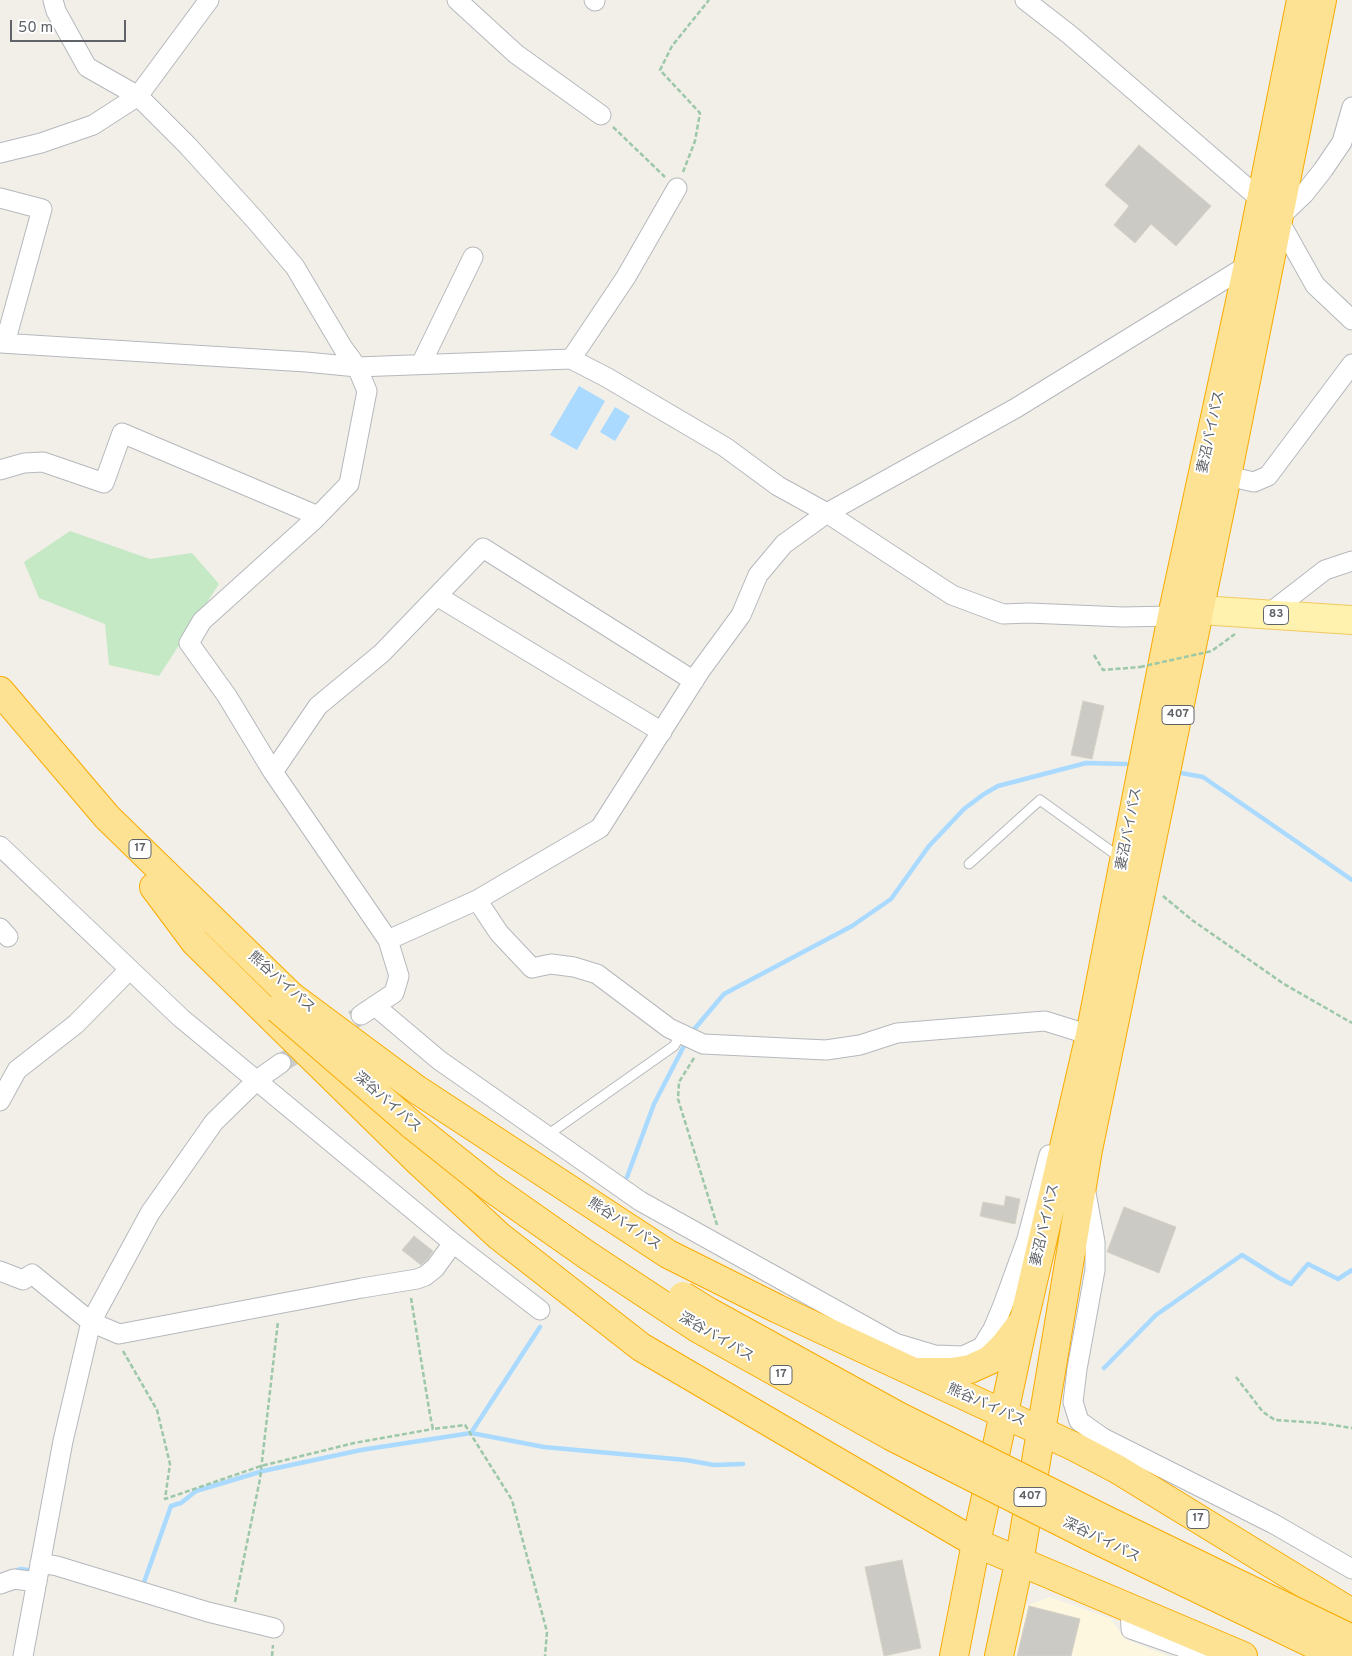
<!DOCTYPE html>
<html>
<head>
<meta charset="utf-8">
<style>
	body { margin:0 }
	#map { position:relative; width:1352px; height:1656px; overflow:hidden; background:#f1efe8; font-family:Overpass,sans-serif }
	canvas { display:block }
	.scale { position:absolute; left:10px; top:20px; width:116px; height:22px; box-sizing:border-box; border:2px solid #5f6368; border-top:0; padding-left:6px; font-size:15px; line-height:18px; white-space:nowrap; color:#5f6368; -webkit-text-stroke:4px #fff; paint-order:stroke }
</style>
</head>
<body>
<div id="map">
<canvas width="1352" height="1656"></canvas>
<div class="scale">50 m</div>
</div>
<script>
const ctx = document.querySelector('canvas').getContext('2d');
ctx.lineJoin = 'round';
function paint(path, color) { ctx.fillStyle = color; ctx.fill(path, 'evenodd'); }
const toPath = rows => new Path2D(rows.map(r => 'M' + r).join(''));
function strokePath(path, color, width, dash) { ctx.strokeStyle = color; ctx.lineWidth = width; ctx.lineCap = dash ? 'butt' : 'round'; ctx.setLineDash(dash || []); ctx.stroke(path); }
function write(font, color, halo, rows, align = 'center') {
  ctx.font = font + ' Overpass,"Noto Sans JP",sans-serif'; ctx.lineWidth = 4; ctx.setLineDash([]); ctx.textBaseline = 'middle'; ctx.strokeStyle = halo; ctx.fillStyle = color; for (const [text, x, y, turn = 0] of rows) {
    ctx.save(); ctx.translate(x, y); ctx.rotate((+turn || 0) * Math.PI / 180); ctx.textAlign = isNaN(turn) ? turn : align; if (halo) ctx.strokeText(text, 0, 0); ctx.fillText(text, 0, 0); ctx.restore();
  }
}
paint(toPath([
	[1050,1597,1111,1619,1125,1639,1168,1656,1016,1656,1026,1606]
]), '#fef7e0');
paint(toPath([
	[70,531,150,559,192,553,219,584,159,676,109,665,105,624,39,598,24,562]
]), '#c5e8c5');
paint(toPath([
	[579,386,605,401,577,450,550,435],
	[615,407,630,416,615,441,600,432]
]), '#aadaff');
strokePath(toPath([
	[1181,773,1203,777,1352,880],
	[691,1033,724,994,852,926,891,899,929,846,964,809,984,794,998,786,1086,763,1126,764],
	[627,1177,654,1104,686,1042],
	[1104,1368,1156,1315,1242,1255,1279,1278,1291,1284,1308,1264,1338,1279,1352,1270],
	[471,1433,540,1327],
	[15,1571,21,1569,34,1571],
	[142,1588,171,1506,181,1503,196,1491,263,1471,361,1450,471,1433,544,1447,686,1460,714,1465,743,1464]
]), '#aadaff', 4.5);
const building = toPath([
	[1139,145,1211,206,1176,246,1151,224,1135,243,1114,225,1129,206,1105,185,1139,145],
	[1083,701,1104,706,1092,759,1071,755,1083,701],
	[1006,1196,1020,1199,1015,1224,980,1216,983,1202,1004,1206,1006,1196],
	[1124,1207,1176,1227,1159,1273,1107,1252,1124,1207],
	[414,1236,433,1251,427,1260,421,1265,402,1250,414,1236],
	[902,1560,921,1648,884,1656,865,1567,902,1560],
	[1029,1606,1080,1619,1071,1656,1017,1656,1029,1606]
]);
paint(building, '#cccac5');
strokePath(building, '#d6d1c6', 1);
strokePath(toPath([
	[281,1063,361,1015]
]), '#ccccc8', 19, [19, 9]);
const lane = toPath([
	[969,864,1040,800,1122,859],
	[546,1136,674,1046,681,1034]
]);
const street = toPath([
	[53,0,56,11,87,67,138,96,188,146,256,221,295,267,343,348,357,367,367,391,349,484,314,520,202,621,189,643,227,696,273,772,388,940,399,976,394,993,361,1015],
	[457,0,516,54,601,115],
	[594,0,595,1],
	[1025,0,1070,35,1260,199],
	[0,153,41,143,93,125,138,96,209,0],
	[0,198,42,209,5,343],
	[1278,219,1304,194,1323,170,1342,142,1352,107],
	[1278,219,1315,285,1352,320],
	[0,343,306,362,357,367,571,359,606,377,725,447,778,486,827,513,952,595,1003,614,1029,613,1123,617,1172,616,1184,613],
	[571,359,626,277,677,188],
	[421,364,473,257],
	[0,470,24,463,43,462,104,483,122,433,318,516],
	[1227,476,1254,482,1268,476,1352,364],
	[437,596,662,732],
	[1267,615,1325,570,1352,561],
	[273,772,318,706,382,653,483,548,694,681],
	[0,846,181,1018,453,1243,540,1310],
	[477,900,499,933,532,968,551,964,574,967,597,974,669,1028,703,1044,826,1050,860,1045,897,1033,1045,1021,1090,1035,1102,1037],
	[0,928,8,937],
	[388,940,477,900,600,828,700,671,741,615,758,575,784,544,827,513,1016,408,1248,265],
	[375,1006,439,1060,640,1201,895,1343,935,1355,963,1356,982,1347,993,1329,1003,1305,1027,1239,1049,1155],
	[0,1101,17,1070,76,1024,129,970],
	[1086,1193,1095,1242,1095,1270,1077,1369,1073,1402,1079,1421,1103,1438,1274,1524,1352,1569],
	[0,1271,23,1280,32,1274,91,1322,119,1334,362,1288,417,1279,425,1276,435,1268,453,1243],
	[40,1563,57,1566,208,1612,274,1628],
	[0,1584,14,1579,37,1582],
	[1130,1608,1131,1629,1208,1656],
	[23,1656,63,1441,91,1322,150,1213,214,1122,257,1080,281,1063]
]);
const primary = toPath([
	[1200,610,1352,620]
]);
const highway = toPath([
	[0,691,107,817,291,996],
	[154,887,195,942,418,1161,499,1236,641,1347,976,1543,1243,1656],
	[416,1089,668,1254,778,1309,1075,1447,1117,1469,1352,1613],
	[920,1372,952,1372,970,1369,990,1360,1004,1346,1021,1324],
	[954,1656,976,1543,1024,1320,1090,1035,1172,616,1248,265,1301,0],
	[999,1656,1019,1563,1088,1150,1227,476,1322,0]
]);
strokePath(lane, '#b5b8bc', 11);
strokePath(street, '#b5b8bc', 21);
strokePath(primary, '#f2c960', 30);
strokePath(highway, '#f9ab00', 30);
strokePath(toPath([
	[613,127,665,177],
	[683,172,695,141,700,113,660,70,672,46,709,0],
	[1213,650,1235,634],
	[1094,655,1103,670,1140,667],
	[1163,896,1192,920,1284,984,1352,1023],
	[694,1058,679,1082,678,1099,717,1225],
	[411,1298,430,1415,433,1429,465,1425,512,1500,547,1632,545,1656],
	[123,1351,157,1410,170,1464,165,1499,261,1466,354,1443,433,1429],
	[1236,1377,1263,1412,1275,1420,1320,1423,1352,1428],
	[235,1602,260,1479,278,1321],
	[272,1656,273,1645]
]), '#9cc7a9', 2.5, [5, 2.5]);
strokePath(lane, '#fff', 9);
strokePath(street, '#fff', 19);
strokePath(primary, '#fff2af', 28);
strokePath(highway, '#fde293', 28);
const highwayBridge = toPath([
	[291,996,416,1089],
	[278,1009,411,1124,490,1187,587,1255,699,1329,891,1436,1093,1538,1338,1656],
	[683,1296,709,1312,898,1416,1104,1519,1352,1639]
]);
strokePath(highwayBridge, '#f9ab00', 30, []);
strokePath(toPath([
	[1140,667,1212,651]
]), '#9cc7a9', 2.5, [5, 2.5]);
strokePath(highwayBridge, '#fde293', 28);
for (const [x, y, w] of [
	[1276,615,25],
	[1178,715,32],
	[140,849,22],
	[781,1375,22],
	[1030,1497,32],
	[1198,1519,22]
]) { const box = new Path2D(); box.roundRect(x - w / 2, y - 9.5, w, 19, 4); ctx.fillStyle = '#fff'; ctx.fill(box); strokePath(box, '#5f6368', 1); }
write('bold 12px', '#5f6368', null, [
	["83",1276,615],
	["407",1178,715],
	["17",140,849],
	["17",781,1375],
	["407",1030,1497],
	["17",1198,1519]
]);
write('14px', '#5f6368', '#fff', [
	["妻沼バイパス",1212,432,-78],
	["妻沼バイパス",1130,829,-79],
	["熊谷バイパス",281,983,42],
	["深谷バイパス",387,1103,41],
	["熊谷バイパス",624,1225,33],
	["妻沼バイパス",1046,1225,-77],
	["深谷バイパス",716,1338,30],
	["熊谷バイパス",986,1406,24],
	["深谷バイパス",1101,1541,26]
]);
</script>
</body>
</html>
